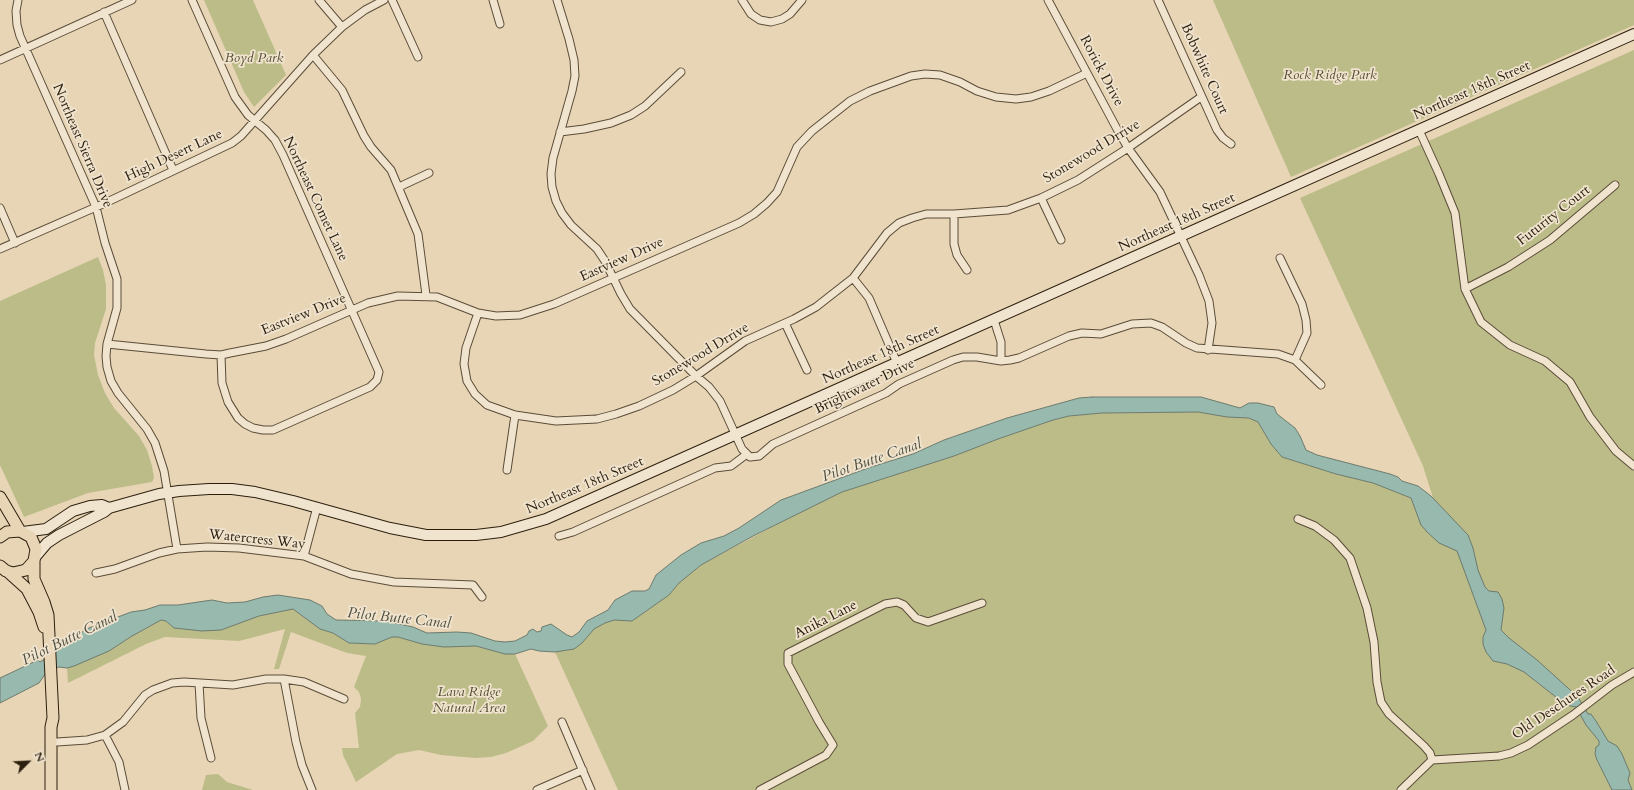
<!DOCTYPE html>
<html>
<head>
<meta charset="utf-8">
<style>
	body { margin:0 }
	#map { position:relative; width:1634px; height:790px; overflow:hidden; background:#e8d5b5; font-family:Cardo,serif }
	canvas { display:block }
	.north { position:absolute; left:8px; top:742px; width:40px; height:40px; -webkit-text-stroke:3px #f0e4cf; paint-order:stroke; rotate:66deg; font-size:11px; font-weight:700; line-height:16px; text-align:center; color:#2c1f0e }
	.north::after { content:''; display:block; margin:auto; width:14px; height:18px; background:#2c1f0e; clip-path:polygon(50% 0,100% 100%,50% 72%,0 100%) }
</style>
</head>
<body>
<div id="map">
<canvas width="1634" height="790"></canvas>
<div class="north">N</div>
</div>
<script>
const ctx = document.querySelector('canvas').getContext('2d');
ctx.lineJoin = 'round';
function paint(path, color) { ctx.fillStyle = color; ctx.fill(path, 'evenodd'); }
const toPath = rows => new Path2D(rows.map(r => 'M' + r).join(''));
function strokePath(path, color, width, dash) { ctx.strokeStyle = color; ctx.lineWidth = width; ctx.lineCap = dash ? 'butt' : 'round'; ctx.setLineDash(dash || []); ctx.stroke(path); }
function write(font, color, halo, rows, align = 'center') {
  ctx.font = font + ' Cardo,serif'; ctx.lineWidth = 3.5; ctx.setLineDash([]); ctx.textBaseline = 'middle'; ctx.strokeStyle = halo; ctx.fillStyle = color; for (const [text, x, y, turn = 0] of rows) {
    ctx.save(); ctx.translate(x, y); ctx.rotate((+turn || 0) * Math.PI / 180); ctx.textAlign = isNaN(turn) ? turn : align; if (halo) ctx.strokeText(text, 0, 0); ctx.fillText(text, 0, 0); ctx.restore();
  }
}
paint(toPath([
	[204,0,253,0,286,75,254,107,244,92],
	[1213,0,1634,0,1634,25,1291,177],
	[1634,50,1634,790,618,790,555,652,574,649,582,643,594,629,605,623,614,620,632,621,669,595,679,583,701,565,800,512,842,492,954,456,998,439,1053,420,1069,416,1102,413,1198,412,1227,417,1249,418,1258,422,1271,444,1282,457,1336,474,1373,483,1411,498,1414,504,1448,546,1423,466,1300,198],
	[98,257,103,270,106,285,106,309,95,343,94,355,98,375,105,393,114,408,139,436,147,450,152,466,154,478,152,482,88,493,24,517,0,465,0,301],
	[293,609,320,629,333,633,349,643,375,644,392,637,398,637,422,644,444,647,476,646,505,654,515,654,548,726,533,741,506,753,491,757,475,758,441,755,419,750,397,754,356,782,343,755,342,748,359,748,355,713,360,707,361,699,359,692,354,687,366,656,347,653,291,632,279,669,274,669,285,629,239,641,165,637,146,644,68,683,67,668,109,651,132,636,161,620,166,621,174,628,221,630,259,616],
	[218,774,227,782,253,790,202,790,206,775]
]), '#bcbc89');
const water = toPath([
	[1092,397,1201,397,1240,408,1249,403,1258,403,1274,407,1277,414,1295,428,1300,436,1306,450,1317,455,1390,474,1398,477,1402,481,1418,486,1431,496,1468,535,1473,548,1478,570,1485,587,1489,591,1498,592,1502,599,1504,608,1501,630,1509,638,1537,660,1578,697,1588,714,1591,714,1596,721,1608,741,1617,746,1622,754,1630,773,1628,780,1632,790,1612,790,1597,760,1595,754,1596,747,1599,745,1599,741,1586,725,1576,707,1566,705,1524,672,1507,664,1493,661,1486,652,1483,644,1483,637,1486,630,1457,551,1439,543,1427,532,1421,525,1411,498,1373,483,1336,474,1282,457,1271,444,1258,422,1249,418,1227,417,1198,412,1102,413,1069,416,1053,420,998,439,954,456,842,492,753,536,701,565,679,583,669,595,632,621,614,620,605,623,594,629,582,643,574,649,555,652,539,651,531,649,515,654,505,654,476,646,444,647,422,644,398,637,392,637,375,644,349,643,333,633,320,629,293,609,259,616,221,630,202,631,174,628,166,621,161,620,132,636,109,651,74,666,67,668,59,667,46,673,39,683,0,703,0,678,38,660,40,662,43,660,53,655,62,644,89,628,131,612,145,610,160,605,178,605,212,600,227,603,245,602,263,597,278,595,310,600,322,606,327,614,336,620,386,621,413,627,427,633,457,632,471,633,495,641,505,642,515,641,527,635,529,631,533,629,537,632,541,631,542,627,551,624,567,635,572,637,579,632,587,621,608,610,615,600,632,591,645,591,649,589,656,575,681,555,701,543,724,536,739,528,781,500,868,468,913,454,944,440,1007,418,1079,398,1092,397]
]);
paint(water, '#97b9ae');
strokePath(water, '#6c7b6e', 1);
const minor = toPath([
	[18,0,16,11,17,25,20,36,96,207,105,243,117,279,117,308,107,344,106,356,107,367,111,381,118,393,147,429,155,443,164,471,177,549],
	[192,0,235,97,248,115,266,130,275,140,283,155,379,372,377,380,370,387,273,430,263,430,253,428,245,424,238,418,228,402,222,383,221,355],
	[319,0,342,27],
	[392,0,418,57],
	[493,0,500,24],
	[557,0,569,39,574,60,575,76,572,91,553,158,551,174,552,187,556,201,562,213,571,225,597,249,605,261,621,294,630,309,696,376,709,387,720,401,742,449,750,457,759,456,773,444,886,393,899,384,953,360,963,357,977,357,1001,361,1010,360,1019,358,1069,336,1082,333,1101,334,1132,324,1151,323,1162,327,1186,343,1197,348,1278,354,1295,360,1321,385],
	[742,0,751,14,760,20,771,22,782,19,790,14,802,0],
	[1048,0,1117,129,1128,148,1160,192,1199,275,1209,301,1212,323,1208,350],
	[1158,0,1217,130,1223,138,1231,144],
	[104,12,173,170],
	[313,55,342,90,364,136,371,147,391,170,418,234,426,295],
	[0,60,132,0],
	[1419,130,1439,174,1455,213,1465,289,1481,322,1510,345,1545,361,1570,382,1590,417,1616,451,1634,466],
	[560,132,584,129,611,123,631,115,645,106,681,72],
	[399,187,429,173],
	[1041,198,1061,240],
	[0,208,15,243],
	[954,214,954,244,957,255,967,270],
	[0,249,103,204,232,143,241,136,313,55,342,27,365,10,384,0],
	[1280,258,1302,304,1306,320,1307,333,1295,360],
	[853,278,869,298,897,363],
	[1465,289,1508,267,1550,240,1615,185],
	[478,313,466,348,464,364,467,381,475,394,487,405,515,415,556,421,597,419,616,414,639,406,673,390,696,376,745,341,794,319,816,307,853,278,887,233,899,223,912,218,926,214,954,214,1008,210,1041,198,1078,180,1128,148,1201,97],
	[994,320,1001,342,1001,361],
	[785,323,807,370],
	[107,344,206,354,221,355,230,353,266,346,286,339,368,303,398,296,437,297,478,313,496,316,520,315,554,304,739,223,754,214,767,203,777,192,797,147,812,131,850,101,870,91,911,76,925,74,940,75,960,82,977,91,996,97,1016,99,1031,97,1049,91,1087,73],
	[507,470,515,415],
	[1298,519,1315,526,1334,540,1350,558,1367,608,1374,642,1377,682,1381,702,1389,714,1424,746,1430,753,1432,760],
	[559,536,573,532,715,468,731,466,747,454],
	[304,556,317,507],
	[96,573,115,569,159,553,177,549,207,547,239,548,304,556,351,574,394,582,473,585,482,597],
	[284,679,296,742,302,765,312,790],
	[199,683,201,718,211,758],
	[562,722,591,790],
	[105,735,119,762,125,790],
	[57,742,87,740,105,735,123,722,145,695,153,690,172,683,184,682,233,685,266,679,284,679,304,682,344,699],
	[537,790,583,770],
	[760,790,826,755,833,745,819,722,788,664,788,653,885,604,897,602,904,605,916,618,928,622,982,603],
	[1401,790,1432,760,1499,756,1511,753,1528,745,1573,715,1612,685,1634,672]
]);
const secondary = toPath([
	[23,532,46,529,73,511,90,506,102,505,109,508],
	[36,556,47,543,59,535,104,512,109,508,159,494,179,491,209,489,232,489,255,492,293,501,390,528,426,535,476,535,501,532,546,519,1634,34]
]);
const trunk = toPath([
	[0,497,20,531],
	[0,537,7,532,20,531,31,537,36,549,34,561,26,570,13,573,6,571,0,566],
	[34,561,34,579,44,602,48,615,53,718,51,727,51,790],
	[7,571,27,589,39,612,44,627]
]);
strokePath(minor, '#5b4c38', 9);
strokePath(secondary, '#2c1f0e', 12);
strokePath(trunk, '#2c1f0e', 13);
strokePath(minor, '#f0e4cf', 7);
strokePath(secondary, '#f0e4cf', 10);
strokePath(trunk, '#e8d5b5', 11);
write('italic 14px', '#574e33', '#f0e4cf', [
	["Boyd Park",254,59],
	["Rock Ridge Park",1330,76],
	["Lava Ridge",469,693],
	["Natural Area",469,709]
]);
write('14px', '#2c1f0e', '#f0e4cf', [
	["Bobwhite Court",1204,69,66],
	["Rorick Drive",1101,71,62],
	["Northeast 18th Street",1472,91,-24],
	["Northeast Sierra Drive",82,146,67],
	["Stonewood Drrive",1092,152,-31],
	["High Desert Lane",174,156,-25],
	["Northeast Comet Lane",315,199,65],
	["Futurity Court",1554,216,-38],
	["Northeast 18th Street",1177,223,-24],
	["Eastview Drive",622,260,-24],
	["Eastview Drive",304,315,-22],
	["Stonewood Drrive",701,355,-31],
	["Northeast 18th Street",881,355,-24],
	["Brightwater Drive",865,387,-26],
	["Northeast 18th Street",585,486,-23],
	["Watercress Way",257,540,6],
	["Anika Lane",826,620,-27],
	["Old Deschutes Road",1564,703,-34]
]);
write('italic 15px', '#4c4d3e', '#f0e4cf', [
	["Pilot Butte Canal",872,461,-19],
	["Pilot Butte Canal",399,619,6],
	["Pilot Butte Canal",70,639,-26]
]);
</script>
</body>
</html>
